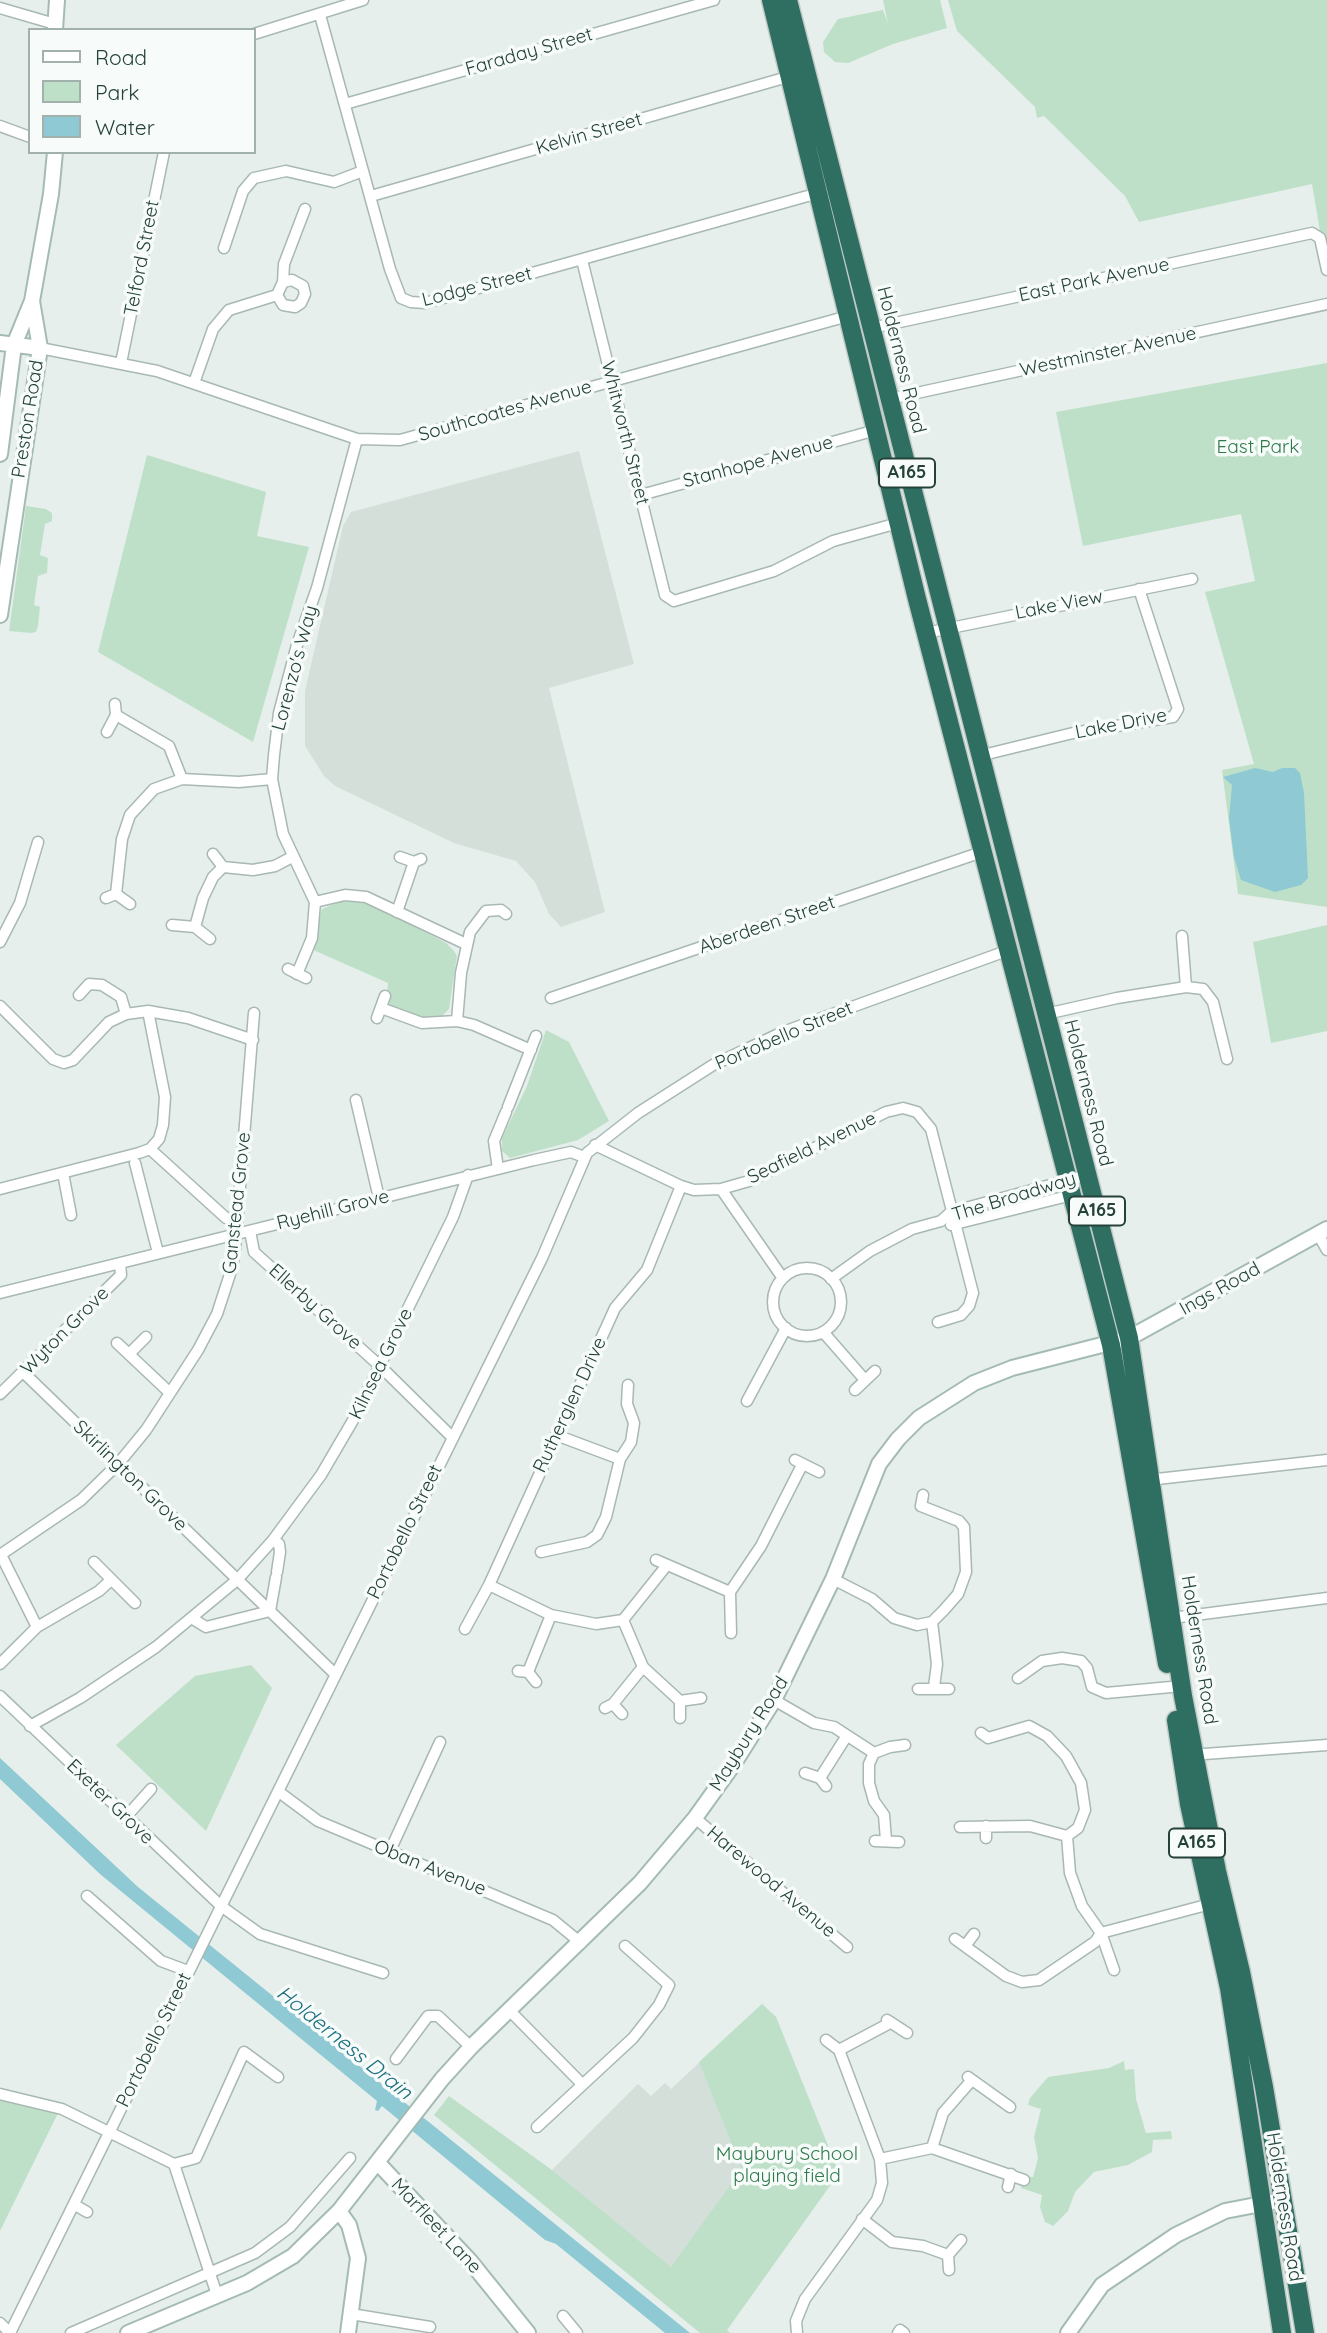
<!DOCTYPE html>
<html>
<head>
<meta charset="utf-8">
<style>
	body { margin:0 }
	#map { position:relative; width:1327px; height:2333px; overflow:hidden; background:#e6efeb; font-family:Quicksand,sans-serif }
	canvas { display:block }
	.legend { position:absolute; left:28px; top:28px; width:228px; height:126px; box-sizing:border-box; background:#f7fbf9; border:2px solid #a3b1ad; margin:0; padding:9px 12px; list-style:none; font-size:21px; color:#24423a }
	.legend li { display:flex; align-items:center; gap:14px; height:35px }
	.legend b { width:35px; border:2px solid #a3b1ad }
</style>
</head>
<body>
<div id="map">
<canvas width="1327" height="2333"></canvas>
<ul class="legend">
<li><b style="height:9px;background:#fff"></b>Road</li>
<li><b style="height:19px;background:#bfe0c8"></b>Park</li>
<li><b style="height:19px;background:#8ec9d4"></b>Water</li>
</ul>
</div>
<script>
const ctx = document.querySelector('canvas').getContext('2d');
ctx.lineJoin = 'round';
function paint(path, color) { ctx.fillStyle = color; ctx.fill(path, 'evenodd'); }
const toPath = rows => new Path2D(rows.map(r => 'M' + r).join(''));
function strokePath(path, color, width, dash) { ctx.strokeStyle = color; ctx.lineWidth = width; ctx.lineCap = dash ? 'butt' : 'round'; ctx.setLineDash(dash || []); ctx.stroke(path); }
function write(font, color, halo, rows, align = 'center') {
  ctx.font = font + ' Quicksand,sans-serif'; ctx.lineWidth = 7; ctx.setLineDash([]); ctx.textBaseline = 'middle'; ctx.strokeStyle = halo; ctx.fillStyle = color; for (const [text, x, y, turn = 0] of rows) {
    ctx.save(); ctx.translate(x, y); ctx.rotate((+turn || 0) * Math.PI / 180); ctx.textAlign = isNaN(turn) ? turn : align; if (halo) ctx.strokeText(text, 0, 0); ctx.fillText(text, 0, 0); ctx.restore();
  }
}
paint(toPath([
	[579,451,634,664,549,688,605,912,561,927,549,914,535,882,516,861,454,843,335,786,324,776,305,746,305,691,343,526,351,512],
	[762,2004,776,2017,839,2173,727,2330,552,2170,638,2084,651,2096,665,2083,671,2089]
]), '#d4dfda');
paint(toPath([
	[883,0,940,0,947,28,893,44,848,63,835,62,824,52,823,42,838,19,883,10,888,24],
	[948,0,1327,0,1327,273,1312,184,1139,222,1125,196,1044,116,1037,118,1035,107,957,31],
	[1327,363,1327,907,1238,894,1222,770,1254,764,1205,592,1255,581,1241,514,1083,546,1056,412],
	[147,455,266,492,257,536,309,547,253,742,98,652],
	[26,506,46,509,52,513,52,521,45,524,40,555,48,558,47,573,38,576,34,605,40,607,38,626,36,632,31,633,9,631],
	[341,901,372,904,446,943,454,951,457,956,449,1009,441,1017,425,1020,406,1011,400,1013,386,1004,388,983,311,949,322,909],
	[1327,925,1327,1031,1271,1043,1253,942],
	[546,1030,569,1042,609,1121,578,1140,510,1158,502,1151,502,1138,527,1086],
	[251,1665,272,1688,206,1831,116,1745,195,1676],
	[762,2004,776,2017,839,2173,727,2330,730,2333,700,2333,434,2115,449,2096,552,2170,671,2267,742,2169,699,2062],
	[1124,2061,1125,2070,1134,2069,1136,2099,1146,2133,1171,2131,1172,2139,1153,2140,1152,2152,1128,2165,1094,2172,1075,2192,1068,2211,1053,2226,1045,2222,1040,2207,1042,2195,1021,2188,1023,2177,1033,2177,1038,2158,1034,2137,1041,2109,1028,2105,1030,2098,1048,2077,1109,2068],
	[0,2095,18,2105,59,2111,0,2231]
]), '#bfe0c8');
paint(toPath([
	[1255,768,1273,772,1282,768,1295,768,1300,773,1304,793,1308,878,1301,885,1275,892,1241,880,1234,857,1229,818,1232,785,1223,777],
	[0,1758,138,1887,690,2333,665,2333,556,2244,545,2240,382,2106,378,2111,375,2110,377,2101,100,1874,0,1779]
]), '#8ec9d4');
const street = toPath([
	[0,8,55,24],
	[320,15,390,269,401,298,411,302,425,303,822,192],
	[254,34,363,0],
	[345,104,714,0],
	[0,126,30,137],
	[371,196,791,76],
	[224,248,243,191,254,178,286,171,334,182,363,171],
	[582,260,665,595,674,601,774,571,833,541,898,523],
	[277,295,283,305,295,307,301,303,305,294,303,286,292,280,283,282],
	[872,328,1312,233,1320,238,1327,270],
	[40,348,157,371,357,439,400,440,848,316],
	[121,363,164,152],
	[194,383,213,329,229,310,277,295,283,282,284,264,305,209],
	[889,399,1327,304],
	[641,495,876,430],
	[926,633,1192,579],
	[116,715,169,746,182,779],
	[107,732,116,715,115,704],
	[979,756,1073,733,1173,717,1178,709,1139,589],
	[213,854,223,867],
	[400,857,414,862],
	[116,894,122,839,130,815,154,789,182,779,239,782,272,779],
	[106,898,116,894,130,904],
	[315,902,345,895,366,897,466,944],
	[397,912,414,862,421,859],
	[172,925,195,927,210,939],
	[195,927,203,898,213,877,223,867,253,870,275,866,292,857],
	[1182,936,1186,987],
	[0,942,20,903,38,842],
	[288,969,306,978],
	[297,974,312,938,315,902,283,834,272,779,274,755,279,713,297,645,317,588,357,439],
	[79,995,89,984,102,985,121,997,126,1014],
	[551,998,982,852],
	[0,1006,53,1059,64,1063,73,1060,109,1022,126,1014,148,1011,188,1018,253,1040],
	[381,1008,422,1023,457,1021,474,1025,531,1050],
	[1046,1014,1117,998,1186,987,1203,989,1213,1002,1227,1059],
	[377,1018,385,996],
	[457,1021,461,973,470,932,486,911,501,910,506,914],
	[356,1100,379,1198],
	[508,1107,536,1036],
	[595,1145,681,1186,694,1190,721,1189,749,1181,886,1112,903,1108,917,1112,931,1129,973,1293,969,1306,961,1315,938,1322],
	[150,1149,226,1218,237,1220],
	[135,1163,158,1253],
	[498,1169,494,1141,506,1112],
	[63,1173,71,1215],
	[0,1189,139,1153,150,1149,159,1139,163,1125,165,1097,148,1011],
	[721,1189,782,1277],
	[951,1225,1076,1194],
	[250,1231,254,1252,381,1367,452,1437],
	[1318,1234,1327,1250],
	'773 1302a34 34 0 1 1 68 0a34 34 0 1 1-68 0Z',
	[831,1279,870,1251,912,1229,941,1221,951,1212,1087,1175],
	[0,1293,534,1160,571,1152,584,1157],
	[824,1333,865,1380],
	[117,1343,170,1393],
	[129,1354,146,1337],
	[23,1372,335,1674],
	[855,1390,875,1371],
	[0,1394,121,1275,120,1263],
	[747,1401,786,1328],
	[556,1435,620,1459],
	[795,1460,819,1472],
	[1148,1480,1327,1460],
	[273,1540,279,1544,280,1552,277,1572],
	[541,1552,587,1542,597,1535,606,1517,620,1459,631,1442,634,1423,627,1404,628,1385],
	[0,1555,81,1500,118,1464,146,1430,198,1350,217,1314,232,1268,235,1249,254,1013],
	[1,1555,37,1627],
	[656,1560,730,1592],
	[94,1562,135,1603],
	[833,1579,872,1599,894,1618,917,1625,932,1622,944,1610,958,1594,966,1572,964,1527,959,1521,921,1506,923,1495],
	[489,1585,551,1615,596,1624,623,1620,667,1565],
	[1172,1618,1327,1598],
	[193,1619,206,1627,270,1611,276,1577],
	[623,1620,643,1667,680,1701],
	[932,1622,937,1664,934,1687],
	[465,1629,489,1585,615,1308,647,1270,681,1186],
	[731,1633,730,1592,761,1546,802,1465],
	[0,1664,37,1627,99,1591,111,1580],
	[518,1671,528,1672,536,1682],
	[528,1672,551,1615],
	[1018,1678,1042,1661,1062,1658,1081,1661,1087,1668,1092,1687,1106,1693,1171,1687],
	[918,1689,949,1689],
	[0,1696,221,1906,260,1934,383,1973],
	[774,1700,814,1723,834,1727,874,1753],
	[613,1704,622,1714],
	[605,1708,613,1704,643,1667],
	[680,1718,680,1701,701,1698],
	[30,1726,80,1698,156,1647,237,1580,273,1540,321,1475,352,1422,453,1217,468,1175],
	[981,1733,988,1738,1029,1726,1047,1736,1066,1756,1081,1783,1085,1810,1078,1828,1067,1836],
	[1191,1755,1327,1745],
	[805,1773,820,1778,826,1786],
	[820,1778,846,1737],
	[279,1792,318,1821,553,1920,581,1943],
	[125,1818,151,1789],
	[695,1818,847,1947],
	[960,1827,1030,1826,1067,1836,1070,1873,1082,1906,1101,1933,1114,1970],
	[986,1838,986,1826],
	[886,1840,884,1815,874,1801,869,1783,869,1764,874,1753,890,1747,905,1745],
	[875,1841,899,1842],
	[389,1853,440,1742],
	[87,1896,161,1961,188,1971],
	[955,1939,1006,1976,1022,1982,1039,1980,1095,1942,1101,1933,1210,1904],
	[965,1946,974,1934],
	[510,2011,582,2084],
	[887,2020,907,2033],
	[839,2050,890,2023],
	[396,2059,428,2016,438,2016,471,2047],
	[968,2077,1010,2107],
	[0,2094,62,2109,174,2164,217,2295],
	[537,2127,633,2038,659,2005,669,1985,625,1946],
	[932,2148,943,2113,971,2081],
	[880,2159,932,2148,1024,2180],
	[174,2164,196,2158,244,2052,278,2077],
	[1008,2187,1011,2174],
	[75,2205,87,2212],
	[862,2219,892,2242,923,2246,948,2255],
	[949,2270,948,2255,961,2240],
	[351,2314,430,2327],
	[563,2316,577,2333],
	[0,2323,10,2333],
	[10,2333,542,1258,587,1153,638,1113,713,1065,783,1032,1009,950],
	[71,2333,255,2253,290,2227,350,2158],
	[797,2333,796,2321,805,2299,877,2200,882,2183,880,2159,839,2050,826,2040],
	[898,2333,900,2330,904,2333]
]);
const secondary = toPath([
	[55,30,57,0],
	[0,343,40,348],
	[0,454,14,345,32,301,51,194,55,152],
	[0,615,40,348,32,301],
	[378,2163,470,2261,528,2333],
	[339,2211,349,2225,358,2258,348,2333],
	[128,2333,247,2283,293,2256,339,2211,442,2079,471,2047,640,1883,695,1818,733,1765,774,1700,833,1579,879,1464,898,1439,919,1418,974,1383,1012,1368,1129,1338,1327,1229],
	[1068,2333,1102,2285,1176,2235,1225,2211,1282,2200]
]);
const highway = toPath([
	[771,0,917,599,1111,1345,1167,1664],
	[788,0,1129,1338,1183,1696,1217,1871,1241,1972,1264,2087,1305,2333],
	[1176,1720,1189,1804,1229,1988,1282,2333]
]);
strokePath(street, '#a8b8b2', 13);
strokePath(secondary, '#a4bbb3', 18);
strokePath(highway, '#c2cac8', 21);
strokePath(street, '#fff', 10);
strokePath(secondary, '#fff', 14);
strokePath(highway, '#2f6f62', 18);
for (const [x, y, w] of [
	[907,473,56],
	[1097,1211,56],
	[1197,1843,56]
]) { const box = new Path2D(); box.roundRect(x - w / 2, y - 14.5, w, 29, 5); ctx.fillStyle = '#f7fbf9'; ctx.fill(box); strokePath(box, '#24423a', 2); }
write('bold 18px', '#24423a', null, [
	["A165",907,473],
	["A165",1097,1211],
	["A165",1197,1843]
]);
write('19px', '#24423a', '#f7fbf9', [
	["Faraday Street",529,52,-16],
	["Kelvin Street",589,134,-16],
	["Telford Street",142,258,-79],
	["East Park Avenue",1094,280,-12],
	["Lodge Street",477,287,-14],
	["Westminster Avenue",1108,352,-12],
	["Holderness Road",901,360,76],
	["Southcoates Avenue",505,411,-16],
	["Preston Road",28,419,-81],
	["Whitworth Street",625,433,76],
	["Stanhope Avenue",758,462,-15],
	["Lake View",1059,605,-11],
	["Lorenzo's Way",295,668,-75],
	["Lake Drive",1121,724,-11],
	["Aberdeen Street",767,925,-19],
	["Portobello Street",784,1036,-23],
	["Holderness Road",1088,1093,76],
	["Seafield Avenue",812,1148,-26],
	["The Broadway",1014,1197,-17],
	["Ganstead Grove",237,1203,-84],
	["Ryehill Grove",333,1210,-14],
	["Ings Road",1220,1289,-29],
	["Ellerby Grove",315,1307,42],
	["Wyton Grove",65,1331,-45],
	["Kilnsea Grove",381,1364,-64],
	["Rutherglen Drive",570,1405,-65],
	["Skirlington Grove",130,1476,44],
	["Portobello Street",405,1532,-64],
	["Holderness Road",1199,1650,81],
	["Maybury Road",749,1734,-58],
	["Exeter Grove",110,1802,44],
	["Oban Avenue",430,1868,22],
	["Harewood Avenue",771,1882,40],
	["Portobello Street",154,2040,-64],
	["Holderness Road",1284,2207,81],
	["Marfleet Lane",436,2226,47]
]);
write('19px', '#2d7a4b', '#f7fbf9', [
	["East Park",1258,447],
	["Maybury School",787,2154],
	["playing field",787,2176]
]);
write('italic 21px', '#1c6f80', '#f7fbf9', [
	["Holderness Drain",344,2043,39]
]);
</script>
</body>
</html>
